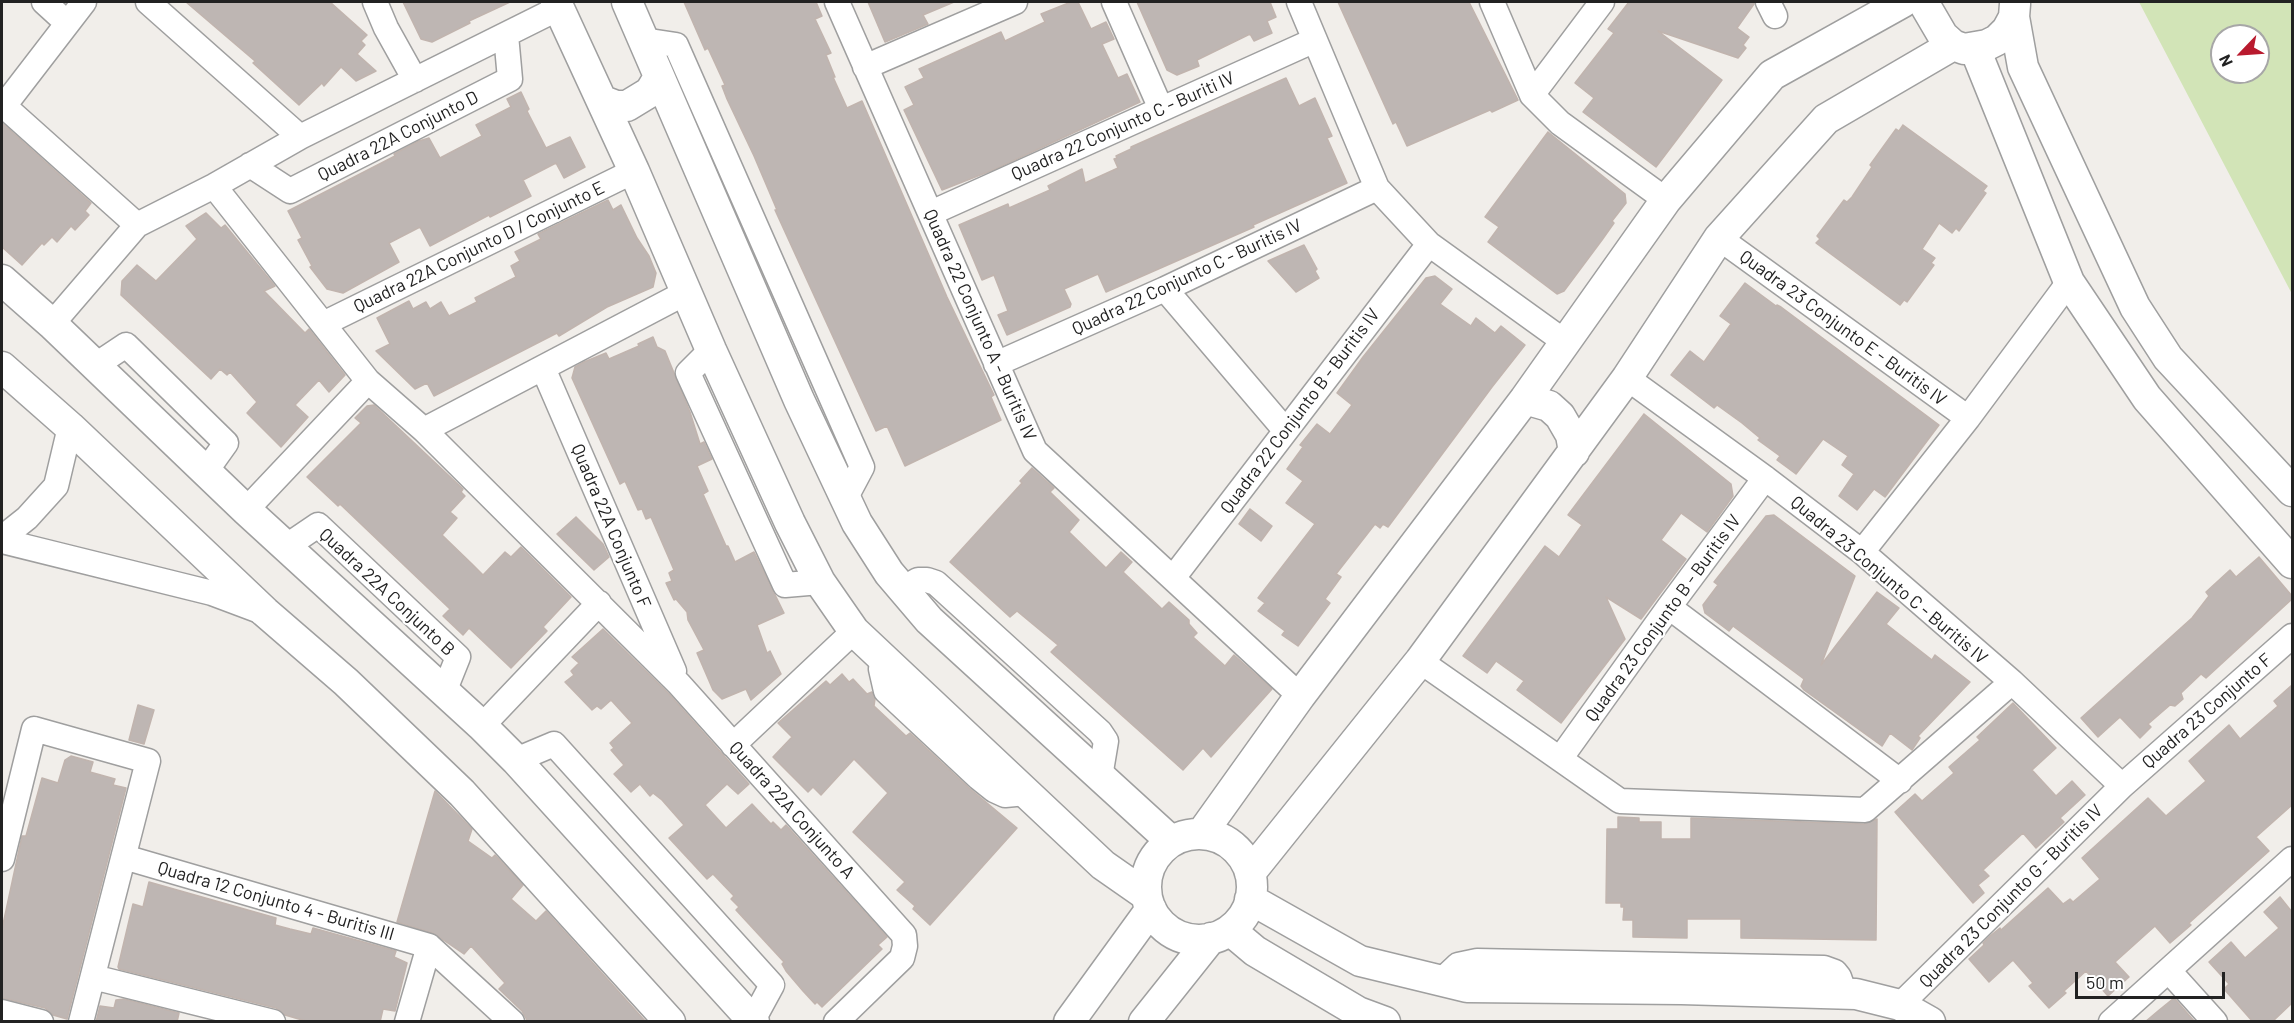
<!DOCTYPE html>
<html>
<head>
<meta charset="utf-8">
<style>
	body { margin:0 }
	#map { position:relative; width:2294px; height:1023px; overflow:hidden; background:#f1eeea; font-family:Barlow,sans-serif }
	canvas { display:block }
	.frame { position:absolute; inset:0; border:3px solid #222; pointer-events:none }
	.north { position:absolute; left:2210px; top:24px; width:60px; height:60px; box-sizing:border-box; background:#fff; border:2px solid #a7a7a7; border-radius:50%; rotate:245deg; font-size:16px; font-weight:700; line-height:24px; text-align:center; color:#222 }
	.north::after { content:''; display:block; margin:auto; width:21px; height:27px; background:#b91a2e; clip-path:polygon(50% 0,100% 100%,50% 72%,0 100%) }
	.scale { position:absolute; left:2075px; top:972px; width:150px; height:27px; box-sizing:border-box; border:3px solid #222; border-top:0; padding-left:8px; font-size:18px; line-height:21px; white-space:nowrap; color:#222; -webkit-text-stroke:4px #fff; paint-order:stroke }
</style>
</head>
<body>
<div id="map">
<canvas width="2294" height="1023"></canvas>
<div class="frame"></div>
<div class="north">N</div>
<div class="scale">50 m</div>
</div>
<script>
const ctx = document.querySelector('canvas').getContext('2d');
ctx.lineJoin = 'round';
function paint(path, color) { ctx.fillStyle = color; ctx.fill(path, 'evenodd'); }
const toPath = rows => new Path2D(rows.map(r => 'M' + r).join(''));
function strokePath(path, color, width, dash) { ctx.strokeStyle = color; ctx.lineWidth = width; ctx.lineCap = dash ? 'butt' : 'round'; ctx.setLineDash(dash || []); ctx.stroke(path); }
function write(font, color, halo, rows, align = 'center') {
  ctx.font = font + ' Barlow,sans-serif'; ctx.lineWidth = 4.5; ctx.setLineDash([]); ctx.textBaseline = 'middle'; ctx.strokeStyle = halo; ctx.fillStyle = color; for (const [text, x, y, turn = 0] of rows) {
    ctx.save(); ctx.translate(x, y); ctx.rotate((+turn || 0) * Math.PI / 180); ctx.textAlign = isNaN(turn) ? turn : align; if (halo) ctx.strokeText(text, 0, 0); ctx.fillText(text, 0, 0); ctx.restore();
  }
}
paint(toPath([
	[2139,2,2292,2,2292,294],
	[2222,36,2258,36,2258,72,2222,72]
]), '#d2e4b7');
const building = toPath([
	[186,2,330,2,367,35,361,41,365,45,357,54,376,71,356,81,341,67,324,86,322,83,299,105,253,63,255,61,186,2],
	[403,2,510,2,469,21,470,23,432,42,421,39,403,2],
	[684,2,816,2,822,16,815,19,831,53,826,55,835,77,833,77,847,108,862,101,947,297,994,395,991,397,1001,420,905,466,887,426,876,431,775,210,777,210,754,156,727,99,722,86,725,85,708,48,705,50,684,2],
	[868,2,954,2,923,15,928,24,885,42,868,2],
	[1071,2,1078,2,1091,29,1106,22,1114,39,1102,44,1118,78,1127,74,1140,102,993,170,942,190,904,110,914,105,905,87,924,78,919,69,1001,32,1005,41,1045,22,1041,14,1071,2],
	[1137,2,1270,2,1276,17,1267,21,1272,33,1254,41,1250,34,1197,60,1199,66,1177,75,1167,70,1137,2],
	[1338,2,1469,2,1518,100,1492,112,1490,110,1407,146,1396,122,1393,124,1338,2],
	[1629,2,1754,2,1754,4,1737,28,1749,37,1743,45,1746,48,1738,58,1658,31,1722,80,1656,167,1583,112,1594,98,1575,83,1614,33,1608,29,1629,2],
	[1286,78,1299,106,1315,98,1332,136,1327,138,1347,183,1253,225,1254,227,1106,292,1098,274,1064,289,1071,304,1070,307,1007,335,998,315,1008,311,994,275,982,280,959,225,1008,204,1009,208,1050,190,1048,186,1082,169,1085,183,1118,168,1114,159,1117,158,1116,156,1131,149,1131,147,1286,78],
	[521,92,529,109,527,111,546,148,570,137,585,167,564,178,556,163,523,180,531,196,490,217,489,215,430,246,420,227,389,243,399,262,343,293,327,289,310,267,312,266,298,240,302,238,288,211,395,156,394,154,419,141,429,138,440,158,482,136,476,125,511,107,507,99,521,92],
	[2,123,91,203,85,211,89,215,75,230,71,226,57,242,52,237,44,245,42,243,22,265,2,247,2,123],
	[1903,125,1987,186,1983,191,1986,193,1959,231,1956,228,1952,233,1939,223,1922,249,1935,258,1931,263,1934,265,1907,302,1904,300,1900,305,1816,243,1820,239,1817,236,1844,200,1847,202,1852,197,1872,167,1870,165,1896,129,1899,131,1903,125],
	[1548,132,1625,194,1626,203,1612,221,1614,223,1602,240,1564,291,1557,294,1488,242,1499,227,1485,217,1548,132],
	[608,200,613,210,621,205,637,238,649,256,656,273,653,287,607,307,559,336,557,333,434,396,427,383,415,389,376,351,390,344,377,318,409,301,413,309,426,302,430,309,441,302,449,316,477,302,475,298,516,277,511,266,520,261,515,252,541,239,538,234,608,200],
	[206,213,221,228,225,225,275,286,264,291,305,333,309,329,345,375,329,392,319,380,295,405,308,417,281,447,247,413,257,402,230,372,227,375,220,369,211,379,121,295,122,281,137,265,156,281,197,239,186,226,206,213],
	[1304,245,1317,269,1315,271,1319,278,1296,292,1268,261,1304,245],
	[1435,276,1452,289,1440,304,1471,326,1476,318,1495,333,1501,326,1525,345,1492,387,1388,527,1383,524,1380,528,1375,524,1336,574,1341,577,1325,599,1330,603,1298,646,1282,635,1285,631,1258,611,1265,603,1258,598,1315,524,1286,503,1303,481,1287,469,1303,447,1300,445,1317,424,1330,434,1352,405,1337,393,1363,357,1426,278,1435,276],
	[1745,283,1776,306,1777,305,1781,307,1939,425,1885,497,1874,489,1857,510,1839,496,1854,474,1842,465,1848,456,1823,439,1796,474,1777,460,1780,456,1758,440,1760,438,1742,423,1717,405,1714,408,1671,375,1690,351,1704,362,1731,324,1720,316,1745,283],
	[653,337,657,347,665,351,690,412,700,444,704,442,712,459,697,466,708,491,703,494,726,546,728,546,735,562,754,552,784,613,757,625,767,653,770,651,781,674,751,700,746,689,722,699,713,690,697,653,704,650,688,620,687,612,676,599,674,600,666,583,672,581,669,573,674,570,651,517,646,519,642,509,638,510,625,481,620,484,572,378,575,367,584,362,606,353,609,359,639,346,638,344,653,337],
	[374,405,463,489,461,492,465,496,450,512,457,518,442,535,472,564,483,575,505,552,511,557,521,547,571,597,543,627,547,631,511,668,469,628,463,635,443,616,450,609,340,504,338,506,307,477,361,423,355,418,367,406,374,405],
	[1644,414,1731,484,1733,496,1707,532,1681,513,1661,540,1686,559,1641,619,1606,597,1625,639,1561,723,1517,690,1524,681,1496,661,1487,673,1463,656,1545,546,1559,557,1582,525,1568,515,1644,414],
	[1032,468,1054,488,1050,492,1079,520,1069,532,1106,568,1121,552,1132,562,1123,572,1162,609,1169,602,1189,620,1189,624,1197,633,1193,637,1225,666,1234,655,1272,689,1211,757,1203,748,1183,770,1051,652,1058,645,1017,611,1010,617,950,562,1022,483,1020,481,1032,468],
	[1250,509,1272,526,1261,541,1239,524,1250,509],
	[1774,515,1855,576,1821,665,1877,592,1899,608,1886,624,1932,660,1935,655,1970,682,1918,736,1920,738,1912,750,1890,733,1882,746,1804,690,1801,686,1804,679,1733,626,1729,631,1705,613,1703,605,1718,585,1714,582,1766,516,1774,515],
	[576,517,603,544,609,557,594,570,557,534,576,517],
	[2259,557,2292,596,2292,599,2206,678,2201,674,2181,693,2183,699,2175,706,2170,705,2148,724,2151,727,2140,738,2120,717,2098,737,2081,718,2192,618,2209,596,2206,592,2230,570,2236,577,2259,557],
	[603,629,669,694,749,784,738,794,727,784,705,805,726,828,752,804,771,824,773,822,781,830,786,825,887,937,878,945,882,949,822,1007,817,1002,815,1004,803,991,786,971,782,964,784,962,736,910,739,907,731,899,734,896,713,874,707,879,669,838,684,825,662,800,653,793,650,796,640,784,631,792,614,774,624,765,611,750,614,748,610,743,632,723,611,700,601,709,597,706,592,710,565,682,574,675,571,671,579,663,572,657,603,629],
	[842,674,849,682,853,679,867,694,872,692,875,699,874,706,906,736,910,733,969,788,1017,828,930,925,913,909,915,906,897,890,905,882,853,832,888,793,854,759,821,795,813,787,808,792,773,757,792,737,778,723,826,681,830,685,842,674],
	[2292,685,2292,805,2256,837,2269,851,2189,923,2191,925,2170,943,2155,926,2115,962,2129,977,2108,996,2086,971,2064,991,2066,993,2049,1008,2029,986,2033,983,2013,960,1989,982,1969,959,1984,945,1983,943,1990,936,2000,928,2001,930,2048,888,2063,904,2070,899,2073,902,2100,879,2082,858,2148,798,2166,816,2206,781,2189,761,2229,725,2240,739,2278,706,2274,701,2292,685],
	[2013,703,2056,748,2032,770,2056,796,2072,781,2085,795,2060,818,2064,822,2036,848,2023,833,1983,870,1989,876,1978,885,1984,893,1973,903,1895,812,1915,794,1922,801,1954,773,1949,767,1980,740,1977,737,2013,703],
	[138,705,154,710,144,744,129,740,138,705],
	[71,756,93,762,90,772,115,779,113,785,126,788,67,1019,53,1015,45,1008,2,998,2,929,22,836,26,836,42,778,58,783,65,760,71,756],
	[435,791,472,829,468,841,492,858,495,855,523,885,511,899,536,921,546,911,646,1022,528,1022,522,1011,499,989,505,983,471,946,464,954,433,933,397,922,435,791],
	[1618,817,1639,818,1639,822,1661,822,1661,839,1691,839,1691,818,1864,824,1877,819,1876,940,1741,938,1741,919,1687,919,1687,938,1633,937,1633,920,1623,920,1624,907,1621,907,1621,903,1606,903,1607,829,1618,829,1618,817],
	[149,882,276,918,275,925,290,929,311,934,313,928,396,951,394,957,407,963,395,1011,383,1009,380,1022,309,1022,285,1015,276,1008,119,969,118,967,133,904,143,907,149,882],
	[2280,897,2292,912,2292,1003,2272,1022,2253,1022,2224,989,2229,984,2209,962,2231,942,2245,958,2279,928,2264,912,2280,897],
	[2174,998,2195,1022,2145,1022,2158,1011,2174,998],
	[124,999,179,1013,177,1022,96,1022,100,1006,114,1008,116,1000,124,999]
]);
paint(building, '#beb6b3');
strokePath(building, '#c1b4ae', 1.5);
const minor = toPath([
	[44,2,67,23],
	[84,2,4,106,137,225],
	[148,2,300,137],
	[375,2,386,28,415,80],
	[837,2,1035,451,1300,696],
	[1114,2,1161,109],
	[1299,2,1377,188,1429,244,1565,342],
	[1492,2,1532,95,1560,123,1666,200],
	[1768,2,1775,16],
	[643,40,676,45,862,467,845,499],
	[865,67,1015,2],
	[1532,95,1602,2],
	[250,165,290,191,510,79,506,35],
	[214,186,368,381,424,430,679,684,904,935,905,946,902,958,836,1022],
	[931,213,1315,40],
	[1719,238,1968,418],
	[1165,289,1285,430],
	[325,323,634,171],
	[52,324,137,225,214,186,300,137,559,8],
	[711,350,688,373,785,585,820,582],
	[996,364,1165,289,1377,188],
	[96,365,126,345,226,443,206,471],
	[543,368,674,671],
	[1627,378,1765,478,1862,552,2012,682,2122,786],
	[424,430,685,293],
	[246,510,368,381],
	[2,538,27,518,56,486,70,427],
	[2,541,212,593,260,611],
	[287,546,318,525,458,657,444,692],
	[1862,552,1968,418,2069,282],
	[1173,578,1429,244],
	[902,589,918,580,927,580,936,583,1100,732,1106,741,1100,777],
	[1669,607,1900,781],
	[883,659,881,669,886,691,979,778,994,790,1005,795,1026,793],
	[1420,661,1620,801,1865,810,2012,682],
	[482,726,599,603],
	[733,745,854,631],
	[1560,759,1669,607,1765,478],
	[516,760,554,744,772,985,753,1020],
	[124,857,429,946,512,1022],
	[2,859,34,729,148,761,81,1022],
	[2169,971,2215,1022],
	[93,977,273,1022],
	[1441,981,1458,965,1477,961,1824,968,1835,972,1839,977,1845,994],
	[1900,1005,2122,786,2292,636],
	[2,1012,41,1022],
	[407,1022,429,946],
	[2111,1022,2292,859]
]);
const tertiary = toPath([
	[556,2,634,171,711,350,790,523,820,582,854,631,1103,865,1146,895],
	[627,2,799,400,857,523,889,573,929,620,1171,841],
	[1926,2,1926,7,1943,36,1953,45,1964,49,1987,45,1997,40,2007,30,2014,17,2015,4],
	[2014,17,2023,67,2135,307,2168,358,2292,491],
	[1975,49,2069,282,2147,398,2292,563],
	[603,101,616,106,627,106,650,92,659,77],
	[2,280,52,324,246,510,482,726,516,760,754,1022],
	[2,367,70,427,265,612,346,682,462,793,670,1022],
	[1525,399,1549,406,1560,416,1571,435,1574,452],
	[1202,833,1300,696,1525,399,1666,200,1772,75,1903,2],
	'1146 887a53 53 0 1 1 106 0a53 53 0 1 1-106 0Z',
	[1250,873,1420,661,1627,378,1719,238,1826,119,1953,45],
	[1250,899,1360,961,1467,987,1681,989,1856,994,1900,1005,1930,1022],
	[1230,930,1255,951,1358,1012,1385,1022],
	[1069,1022,1151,909],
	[1144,1022,1211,938]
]);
strokePath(minor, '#9f9f9f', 27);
strokePath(tertiary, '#9f9f9f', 33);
strokePath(minor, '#fff', 24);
strokePath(tertiary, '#fff', 30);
write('18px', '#222', '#fff', [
	["Quadra 22 Conjunto C - Buriti IV",1123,126,-24],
	["Quadra 22A Conjunto D",398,136,-27],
	["Quadra 22A Conjunto D / Conjunto E",479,247,-26],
	["Quadra 22 Conjunto C - Buritis IV",1187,277,-25],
	["Quadra 22 Conjunto A - Buritis IV",980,325,66],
	["Quadra 23 Conjunto E - Buritis IV",1843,328,36],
	["Quadra 22 Conjunto B - Buritis IV",1300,411,-53],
	["Quadra 22A Conjunto F",611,526,67],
	["Quadra 23 Conjunto C - Buritis IV",1889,580,40],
	["Quadra 22A Conjunto B",387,592,43],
	["Quadra 23 Conjunto B - Buritis IV",1663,618,-54],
	["Quadra 23 Conjunto F",2207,711,-41],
	["Quadra 22A Conjunto A",792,810,48],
	["Quadra 23 Conjunto G - Buritis IV",2011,896,-45],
	["Quadra 12 Conjunto 4 - Buritis III",276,901,16]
]);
</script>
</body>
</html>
